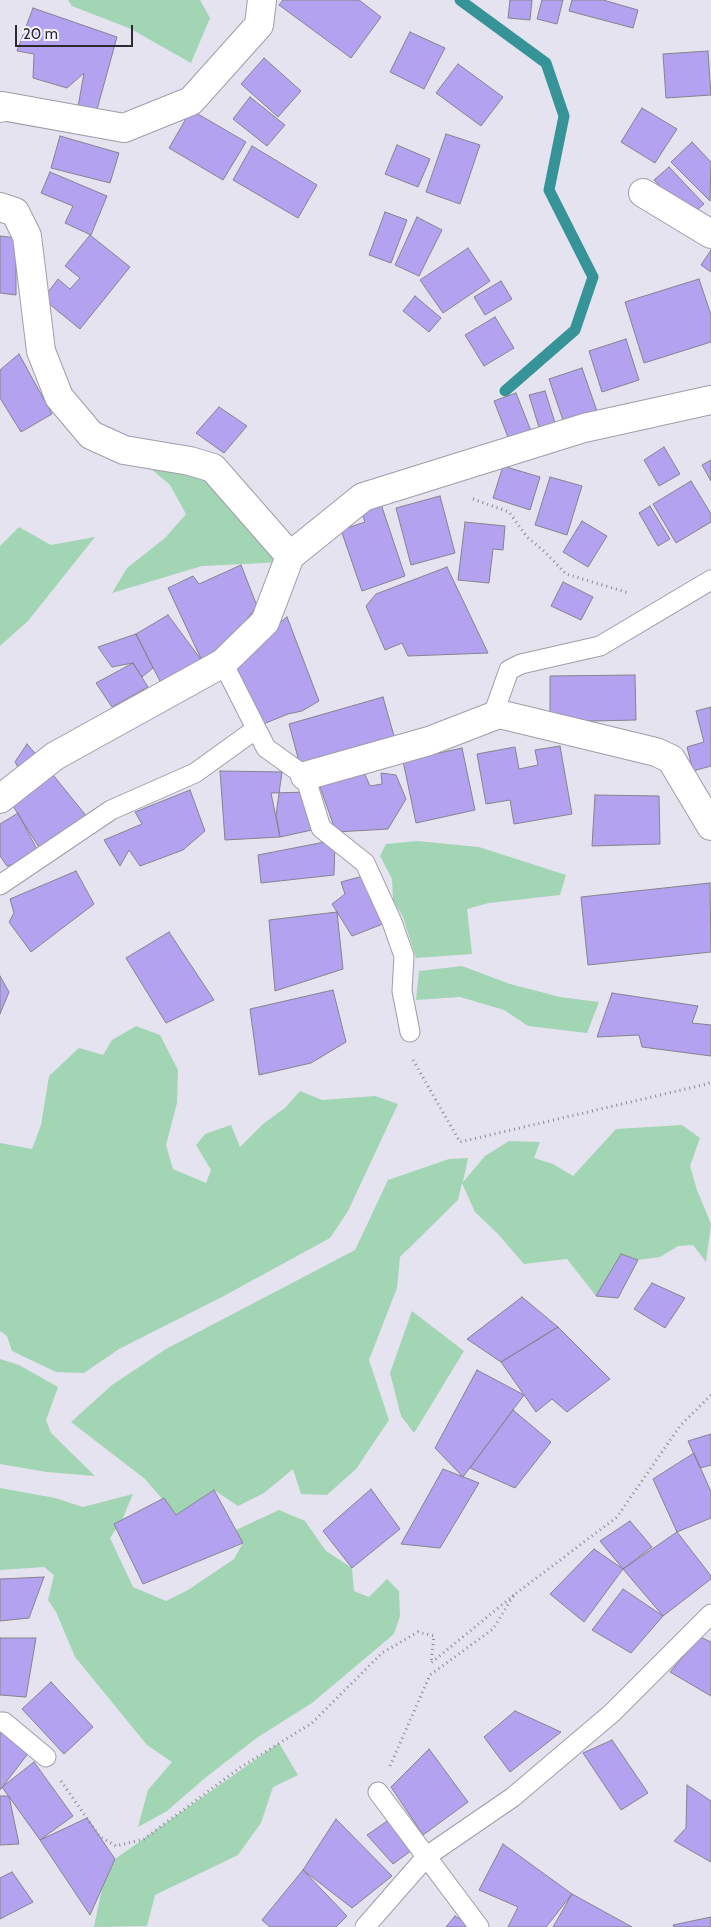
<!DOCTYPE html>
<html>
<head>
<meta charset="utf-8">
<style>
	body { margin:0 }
	#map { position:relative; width:711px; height:1927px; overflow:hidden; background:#e6e3f0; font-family:Cabin,sans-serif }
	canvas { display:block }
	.scale { position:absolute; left:15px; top:25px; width:118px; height:22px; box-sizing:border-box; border:2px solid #2b2a2f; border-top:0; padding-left:6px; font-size:15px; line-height:18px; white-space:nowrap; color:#2b2a2f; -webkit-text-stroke:4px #f3f1fd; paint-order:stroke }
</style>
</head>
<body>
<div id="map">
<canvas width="711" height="1927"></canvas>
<div class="scale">20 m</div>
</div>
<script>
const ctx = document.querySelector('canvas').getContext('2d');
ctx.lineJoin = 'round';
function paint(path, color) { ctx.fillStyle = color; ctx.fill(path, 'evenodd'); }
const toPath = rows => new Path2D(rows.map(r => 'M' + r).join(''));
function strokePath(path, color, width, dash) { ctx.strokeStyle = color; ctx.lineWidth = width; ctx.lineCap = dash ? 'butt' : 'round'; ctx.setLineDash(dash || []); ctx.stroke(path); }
paint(toPath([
	[68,0,200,0,210,18,191,63,131,29,72,6],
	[143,462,208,479,284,562,202,566,112,593,127,568,165,538,186,514,170,485],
	[19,527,51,545,95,537,28,621,0,646,0,546],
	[417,841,479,847,566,875,560,895,489,903,467,909,472,954,416,958,403,917,393,900,392,879,380,856,386,844],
	[462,966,510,984,560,997,599,1002,587,1033,528,1026,504,1010,460,997,416,1000,419,971],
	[136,1026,160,1035,178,1070,177,1103,166,1145,173,1169,206,1183,211,1170,196,1145,205,1134,231,1125,240,1147,263,1124,286,1107,300,1091,322,1100,375,1096,398,1104,348,1211,330,1238,222,1297,119,1349,84,1373,56,1372,12,1351,7,1336,0,1331,0,1143,32,1149,41,1125,49,1076,79,1048,103,1055,112,1040],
	[682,1125,700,1138,690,1166,697,1190,711,1224,706,1262,693,1245,678,1246,660,1257,638,1260,621,1254,596,1296,567,1259,524,1264,498,1234,475,1212,462,1183,458,1200,400,1257,397,1288,369,1360,389,1420,356,1469,327,1495,301,1494,293,1469,264,1493,238,1506,214,1490,176,1515,145,1479,71,1422,112,1385,166,1349,355,1250,388,1180,449,1159,468,1158,463,1182,485,1156,509,1141,540,1142,534,1158,553,1164,573,1176,616,1129],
	[412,1311,464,1351,414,1433,401,1416,390,1373],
	[0,1359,19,1365,58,1387,46,1420,51,1433,95,1476,47,1472,0,1464],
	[0,1488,55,1498,83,1507,133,1494,122,1520,110,1538,133,1587,166,1601,188,1590,234,1559,243,1543,236,1530,279,1510,305,1521,326,1551,352,1568,354,1591,369,1597,387,1579,399,1591,400,1616,394,1634,312,1703,258,1737,205,1778,167,1811,138,1827,148,1790,172,1762,147,1745,75,1657,56,1612,48,1600,54,1575,44,1567,0,1570],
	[279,1743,298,1775,273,1787,261,1823,238,1855,155,1895,147,1926,94,1927,102,1888,115,1859]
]), '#a2d5b3');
strokePath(toPath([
	[460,0,546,63,564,116,549,190,593,277,575,330,505,391]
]), '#369499', 11);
const building = toPath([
	[283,0,359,0,381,17,351,58,279,5,283,0],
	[510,0,532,0,530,20,508,18,510,0],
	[542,0,563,0,557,24,537,19,542,0],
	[572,0,603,0,638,10,633,28,569,11,572,0],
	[33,8,117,37,96,113,78,107,84,73,67,88,33,78,34,54,17,51,33,8],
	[410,32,445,48,424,89,390,72,410,32],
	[708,51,711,95,666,98,663,54,708,51],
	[264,58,301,91,278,117,241,84,264,58],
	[458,64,503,97,481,126,436,93,458,64],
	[250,97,285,125,267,146,233,119,250,97],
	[642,108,677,129,655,163,621,142,642,108],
	[191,110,246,142,223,180,169,148,191,110],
	[446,134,480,145,460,204,426,192,446,134],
	[60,136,119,153,110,183,51,168,60,136],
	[692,142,711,162,710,201,671,162,692,142],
	[397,145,430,159,418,187,385,174,397,145],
	[252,146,317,185,298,218,233,180,252,146],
	[669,167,704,204,689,217,654,180,669,167],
	[50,172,107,196,91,235,65,223,73,206,41,193,50,172],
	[385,212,407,220,391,263,369,255,385,212],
	[417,217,442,230,419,276,395,265,417,217],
	[90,235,130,267,80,329,43,299,58,279,70,289,80,278,65,266,90,235],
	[0,236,16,238,16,295,0,293,0,236],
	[468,248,490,281,443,313,420,280,468,248],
	[711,250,711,272,701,265,711,250],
	[699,279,711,315,711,342,644,363,625,302,699,279],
	[501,281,512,299,485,315,474,297,501,281],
	[415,296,441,318,429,332,403,311,415,296],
	[495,317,514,348,484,366,465,335,495,317],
	[626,339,639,380,602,392,589,351,626,339],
	[19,354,52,414,21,432,0,398,0,370,19,354],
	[582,368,599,417,566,429,549,379,582,368],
	[545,391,557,429,541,434,529,395,545,391],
	[516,393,533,436,511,445,494,401,516,393],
	[219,407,247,426,224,453,196,433,219,407],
	[664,447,680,474,659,486,644,460,664,447],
	[711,460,711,481,702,465,711,460],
	[503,466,540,477,530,510,493,498,503,466],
	[550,477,582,486,567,535,535,525,550,477],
	[691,481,711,514,711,522,676,543,653,504,691,481],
	[440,496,455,553,411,565,396,508,440,496],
	[381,504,405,576,362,591,341,530,365,522,361,511,381,504],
	[650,506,670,539,658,546,639,513,650,506],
	[582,521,607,536,588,567,563,552,582,521],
	[465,522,505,526,503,550,493,549,489,583,458,580,465,522],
	[241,565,257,606,235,635,202,661,168,588,193,576,199,584,241,565],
	[447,567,488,653,408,656,402,643,385,650,366,606,376,594,447,567],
	[563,582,593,597,581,620,551,606,563,582],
	[168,615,202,661,161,683,136,634,168,615],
	[287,617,319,701,302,711,288,714,261,725,230,666,259,639,287,617],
	[136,634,153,668,142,677,133,663,112,667,98,647,136,634],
	[133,663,148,687,112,707,96,683,133,663],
	[635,675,636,720,550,722,550,676,635,675],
	[383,697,396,743,301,769,289,724,383,697],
	[711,707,711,766,693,771,687,747,704,742,696,711,711,707],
	[27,744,45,765,21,772,15,762,27,744],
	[560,746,572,814,514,824,510,800,486,804,477,754,515,747,519,769,538,765,535,750,560,746],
	[462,748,475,810,416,823,403,761,462,748],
	[45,765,92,823,40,849,13,806,45,765],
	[363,770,370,786,382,784,381,773,396,775,406,799,388,829,336,832,315,773,363,770],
	[220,771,282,772,276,815,280,837,225,840,220,771],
	[190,790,205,831,183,850,140,866,129,850,120,866,104,840,142,824,135,812,190,790],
	[309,792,321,828,280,837,271,793,309,792],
	[595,795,659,796,660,844,592,846,595,795],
	[18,813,41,857,7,866,0,856,0,824,18,813],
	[335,840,334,875,261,883,258,855,335,840],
	[76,871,94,904,31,952,9,922,14,913,10,899,76,871],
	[367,875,388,922,352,936,332,904,345,894,341,882,367,875],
	[710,883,711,952,588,965,581,897,710,883],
	[337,912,343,969,275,991,269,920,337,912],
	[169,932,214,1000,166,1023,126,958,169,932],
	[0,976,9,992,0,1014,0,976],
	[333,990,346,1042,311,1063,259,1075,250,1009,333,990],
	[612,993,698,1006,692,1023,711,1025,711,1056,642,1047,639,1035,597,1037,612,993],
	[621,1254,638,1260,618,1298,596,1296,621,1254],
	[652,1283,685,1298,665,1328,634,1309,652,1283],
	[522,1297,558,1327,501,1362,467,1339,522,1297],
	[558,1327,610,1379,567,1412,552,1399,536,1412,501,1362,558,1327],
	[477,1370,524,1395,463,1477,435,1448,477,1370],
	[513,1410,551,1442,515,1488,470,1468,513,1410],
	[711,1434,711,1465,700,1468,688,1441,711,1434],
	[694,1453,711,1492,711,1518,677,1532,653,1479,694,1453],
	[443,1469,479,1483,440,1548,401,1544,443,1469],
	[371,1489,400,1529,352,1568,323,1531,371,1489],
	[214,1490,243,1543,143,1584,114,1524,164,1498,176,1515,214,1490],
	[630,1521,652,1547,623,1569,600,1541,630,1521],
	[677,1532,711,1576,711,1579,663,1616,623,1569,677,1532],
	[594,1549,623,1569,584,1622,550,1594,594,1549],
	[44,1577,29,1618,0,1621,0,1579,44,1577],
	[623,1589,663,1616,631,1653,592,1630,623,1589],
	[700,1637,711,1642,711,1696,670,1672,700,1637],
	[0,1638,36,1638,26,1697,0,1695,0,1638],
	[51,1682,93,1727,64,1754,22,1709,51,1682],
	[515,1711,561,1732,510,1772,484,1737,515,1711],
	[0,1725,33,1747,0,1790,0,1725],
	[612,1740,648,1793,621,1810,583,1753,612,1740],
	[429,1749,468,1802,423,1835,391,1787,429,1749],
	[34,1762,73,1816,40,1840,2,1787,34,1762],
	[687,1785,711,1801,711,1862,674,1841,686,1828,687,1785],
	[0,1796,9,1796,19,1844,0,1845,0,1796],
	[396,1815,419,1845,393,1864,367,1835,396,1815],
	[87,1818,115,1859,90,1915,40,1840,87,1818],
	[336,1819,392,1876,352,1908,303,1870,336,1819],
	[503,1844,572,1894,546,1927,508,1927,518,1907,479,1890,503,1844],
	[303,1870,347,1916,336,1927,270,1927,262,1920,303,1870],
	[12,1872,33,1902,0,1919,0,1878,12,1872],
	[572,1894,632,1927,553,1927,572,1894],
	[455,1916,473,1927,446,1927,455,1916],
	[711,1917,711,1927,674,1927,673,1925,711,1917]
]);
paint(building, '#b2a2f0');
strokePath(building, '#85838e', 1);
const service = toPath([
	[223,663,266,748,305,776,321,828,365,863,392,922,404,956,402,991,410,1032],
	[493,715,509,670,521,664,600,646,711,580],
	[0,885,111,810,195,773,256,729],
	[0,1722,4,1722,46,1757],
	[378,1792,479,1927],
	[365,1927,427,1856,513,1797,612,1713,711,1614]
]);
const minor = toPath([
	[0,108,2,106,124,128,191,101,259,25,262,0],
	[643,193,711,234],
	[0,207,15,212,27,236,41,351,59,397,91,435,124,450,190,461,213,468,290,556],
	[305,776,429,741,499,714,656,752,671,759,711,826],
	[0,799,55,756,223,663,265,622,290,556,363,497,584,428,711,400]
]);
strokePath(service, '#9f9da9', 21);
strokePath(minor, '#9f9da9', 30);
strokePath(toPath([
	[473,499,509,512,527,537,545,552,566,574,629,593],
	[413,1060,460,1142,707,1084,711,1082],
	[390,1766,430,1675,493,1629,514,1595,617,1517,680,1426,711,1395],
	[61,1781,100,1837,116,1846,144,1839,241,1767,312,1723,382,1653,418,1632,434,1636,431,1663,514,1595]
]), '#8a8891', 3, [1, 4]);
strokePath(service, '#fff', 19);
strokePath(minor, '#fff', 28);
</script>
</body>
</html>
